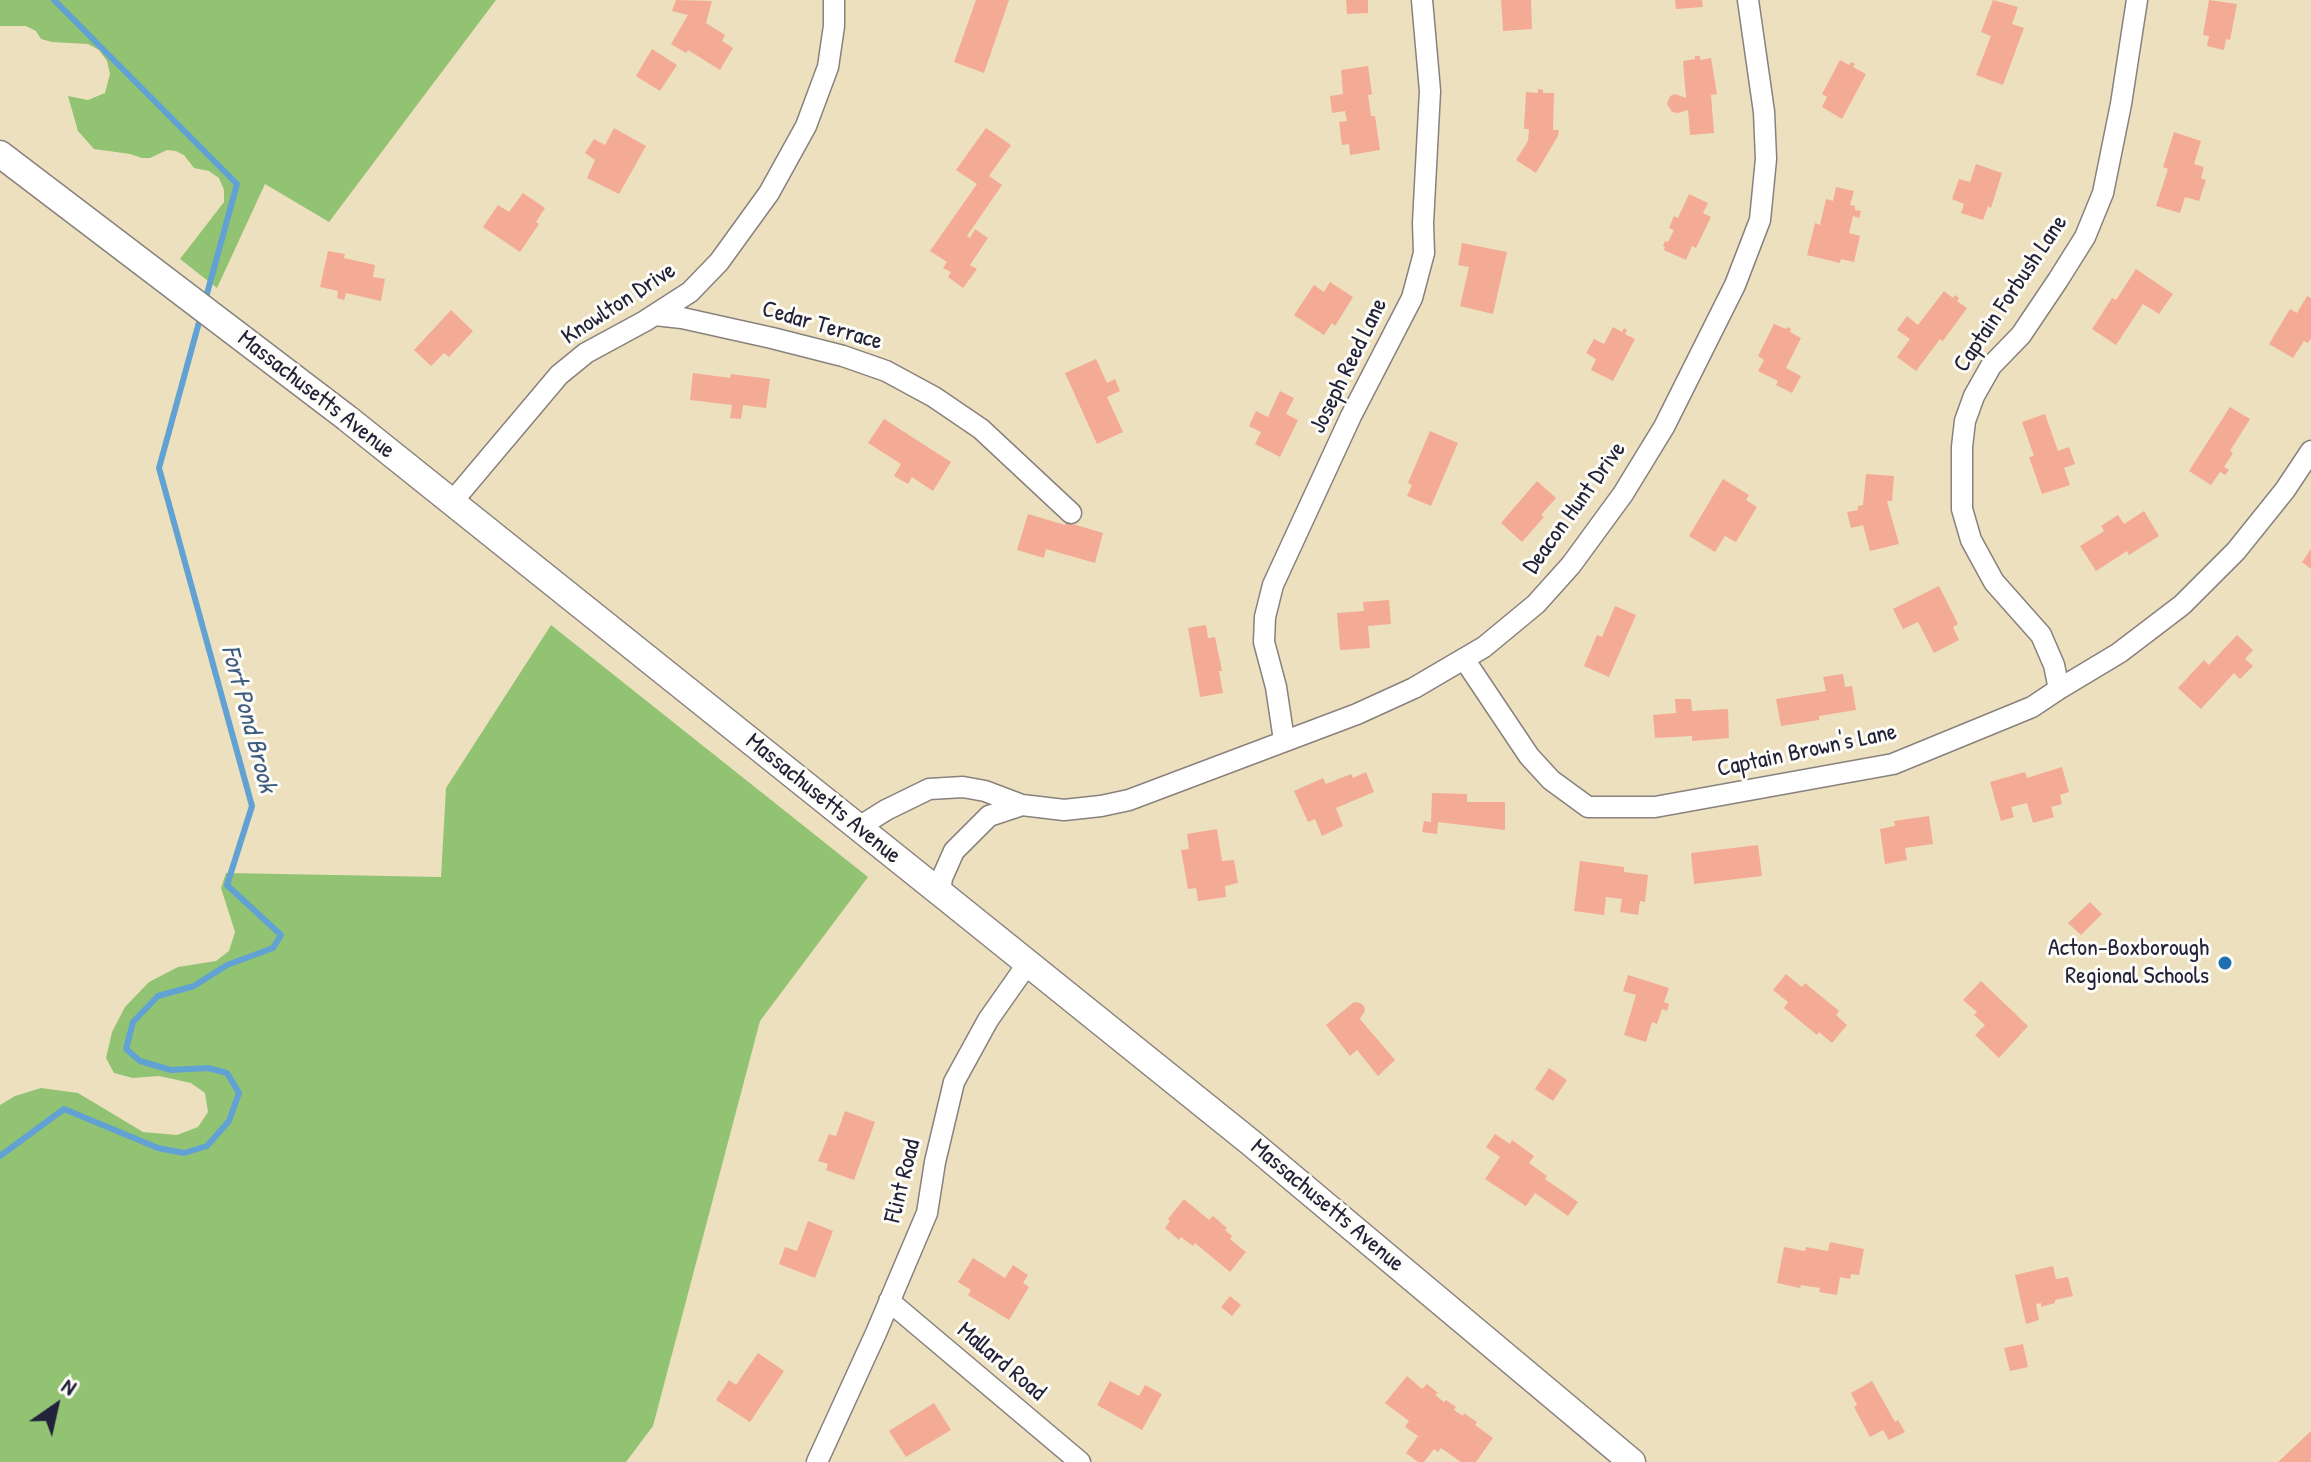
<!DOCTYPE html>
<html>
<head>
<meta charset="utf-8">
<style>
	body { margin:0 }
	#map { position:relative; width:2311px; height:1462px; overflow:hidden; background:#ede0bf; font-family:"Patrick Hand",sans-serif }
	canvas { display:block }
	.north { position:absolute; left:16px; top:1366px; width:80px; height:80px; -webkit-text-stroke:6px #fdfcf7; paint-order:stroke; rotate:34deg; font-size:22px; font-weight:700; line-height:32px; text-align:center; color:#22223b }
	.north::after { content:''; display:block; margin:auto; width:28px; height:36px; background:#22223b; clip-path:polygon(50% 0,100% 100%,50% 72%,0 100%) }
</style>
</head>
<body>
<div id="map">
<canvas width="2311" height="1462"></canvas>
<div class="north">N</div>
</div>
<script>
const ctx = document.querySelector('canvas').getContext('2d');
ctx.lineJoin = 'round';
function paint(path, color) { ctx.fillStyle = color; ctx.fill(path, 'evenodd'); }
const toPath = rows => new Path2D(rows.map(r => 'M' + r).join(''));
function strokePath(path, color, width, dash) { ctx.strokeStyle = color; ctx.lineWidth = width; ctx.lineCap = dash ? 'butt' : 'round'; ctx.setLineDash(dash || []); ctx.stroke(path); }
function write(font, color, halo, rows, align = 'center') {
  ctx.font = font + ' "Patrick Hand",sans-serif'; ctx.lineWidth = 6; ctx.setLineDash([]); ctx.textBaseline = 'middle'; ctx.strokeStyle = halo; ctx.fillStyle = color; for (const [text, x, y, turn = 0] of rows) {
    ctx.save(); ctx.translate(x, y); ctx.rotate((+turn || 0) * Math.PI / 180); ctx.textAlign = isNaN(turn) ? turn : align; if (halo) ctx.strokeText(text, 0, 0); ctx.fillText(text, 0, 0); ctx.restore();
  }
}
paint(toPath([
	[0,0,496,0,329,222,265,184,217,288,180,259,224,202,224,190,219,178,209,171,194,168,184,155,176,151,167,150,150,158,142,158,130,154,94,149,78,131,68,96,88,100,105,93,110,74,107,61,99,50,88,44,52,42,41,39,36,31,26,26,0,26],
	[551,625,868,877,760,1021,653,1426,626,1462,0,1462,0,1105,15,1096,41,1088,78,1093,143,1132,177,1135,198,1127,208,1112,205,1093,191,1083,159,1076,133,1078,114,1073,106,1058,112,1032,125,1007,149,982,178,967,216,961,229,951,235,932,221,888,226,873,441,877,446,788]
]), '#91c373');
strokePath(toPath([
	[54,0,237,184,205,301],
	[0,1156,64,1109,158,1148,184,1153,207,1146,229,1121,239,1093,227,1073,208,1068,171,1070,140,1061,126,1049,133,1022,158,996,194,986,227,965,273,948,281,935,227,885,252,806,159,468,201,315]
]), '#61a1d4', 6);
paint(toPath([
	[676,0,712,1,706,23,725,35,722,41,733,48,720,70,688,50,686,53,671,44,688,15,672,11],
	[976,0,1009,0,984,73,954,62],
	[1346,0,1368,0,1368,13,1347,14],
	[1501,0,1531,0,1532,29,1503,31],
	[1675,0,1702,0,1703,7,1676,9],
	[1993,0,2018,7,2012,24,2024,28,2003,85,1976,75,1991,36,1981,32],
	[2209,0,2237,4,2230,40,2226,39,2224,50,2207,46,2209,36,2203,35],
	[652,49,677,65,660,91,636,76],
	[1695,56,1700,56,1700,60,1711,58,1717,94,1711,95,1714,133,1690,135,1688,110,1678,113,1672,112,1667,104,1670,96,1675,94,1686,98,1683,61,1695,59],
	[1840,60,1849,65,1851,62,1855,64,1853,67,1866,74,1842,119,1822,107,1827,97,1822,94],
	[1368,66,1372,94,1368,95,1371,116,1375,116,1380,150,1350,155,1349,144,1342,145,1339,122,1347,121,1345,111,1332,113,1330,96,1343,94,1341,70],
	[1538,89,1543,90,1543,93,1554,93,1553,130,1559,130,1558,136,1536,173,1516,160,1528,141,1529,129,1524,129,1526,92,1538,93],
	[614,128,646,146,619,194,587,178,595,160,585,153,594,139,605,145],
	[986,128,1011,145,989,176,1002,185,967,236,970,238,975,229,988,238,970,265,977,269,963,288,948,277,951,272,943,268,947,262,930,251,977,184,956,170],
	[2174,132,2201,141,2194,164,2204,167,2201,178,2206,180,2199,201,2185,197,2180,213,2156,206,2168,169,2163,167],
	[1976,164,2002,173,1991,208,1988,206,1983,220,1961,213,1964,204,1952,199,1959,179,1970,182],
	[1836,187,1854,191,1850,205,1855,206,1855,210,1861,211,1859,218,1853,216,1849,233,1860,236,1854,262,1841,259,1840,263,1807,255,1815,223,1820,225,1826,199,1833,201],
	[523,193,545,208,536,222,539,224,520,252,483,227,498,205,509,212],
	[1689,194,1708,203,1703,213,1711,217,1696,248,1692,246,1686,260,1664,250,1665,247,1663,246,1665,241,1668,242,1674,230,1669,228,1674,216,1678,218],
	[1462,243,1507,252,1493,314,1460,306,1469,267,1458,265],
	[328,251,345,254,344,258,375,265,373,277,385,279,381,301,346,293,344,300,337,298,338,291,320,287],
	[2136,269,2173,294,2159,314,2143,304,2116,345,2092,329,2112,298,2116,300],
	[1330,282,1353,297,1335,326,1332,323,1324,335,1294,315,1314,285,1324,292],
	[1944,291,1953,298,1955,295,1959,298,1957,301,1967,308,1943,341,1940,339,1916,371,1897,357,1910,339,1897,330,1907,316,1918,325],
	[2307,296,2311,298,2311,338,2308,343,2304,341,2293,358,2269,344,2290,309,2297,313],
	[451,310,473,331,449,357,444,353,431,366,414,350],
	[1774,324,1786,329,1787,327,1791,329,1790,332,1801,338,1786,368,1801,376,1792,393,1776,385,1778,381,1758,371,1764,360,1758,356],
	[1613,327,1622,332,1624,328,1627,330,1625,334,1635,339,1613,381,1591,370,1596,359,1586,353,1594,339,1604,344],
	[1096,359,1107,383,1115,379,1120,391,1107,397,1123,432,1097,444,1065,373],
	[693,373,730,378,731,374,770,379,766,408,743,405,741,419,730,418,732,405,690,400],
	[1280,391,1294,398,1286,414,1298,420,1280,457,1255,444,1261,432,1249,426,1256,411,1268,417],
	[2230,407,2250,419,2230,451,2233,453,2224,467,2229,470,2225,475,2220,472,2211,485,2189,471],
	[2045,414,2058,451,2069,447,2075,464,2064,468,2070,485,2042,494,2029,457,2034,456,2022,422],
	[884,419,951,462,933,491,912,477,908,484,894,476,901,464,868,443],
	[1430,431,1458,443,1431,506,1407,496,1412,485,1408,483],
	[1866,474,1894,476,1892,501,1887,501,1899,544,1870,551,1863,525,1851,528,1847,512,1858,510,1858,506,1863,505],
	[1723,479,1749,495,1746,500,1757,507,1736,542,1725,536,1715,552,1689,536],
	[1537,481,1556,498,1541,515,1544,517,1522,542,1501,523],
	[2144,511,2159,536,2129,555,2127,551,2096,571,2080,546,2104,531,2101,526,2118,515,2124,524],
	[1028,514,1065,525,1066,522,1103,533,1095,563,1046,549,1044,558,1017,550],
	[2311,549,2311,569,2302,562],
	[1939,586,1958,624,1953,627,1959,640,1934,653,1918,622,1903,629,1893,609],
	[1389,600,1391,624,1368,626,1370,648,1340,650,1337,613,1364,611,1363,602],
	[1615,606,1636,615,1609,677,1584,666,1597,635,1602,637],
	[1206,625,1208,638,1215,637,1222,671,1219,671,1223,693,1200,697,1188,628],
	[2237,635,2253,650,2245,659,2253,666,2240,679,2234,673,2201,709,2178,688,2204,660,2209,665],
	[1843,674,1845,687,1852,686,1856,710,1819,716,1819,720,1781,726,1776,699,1826,691,1823,677],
	[1675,699,1691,699,1692,711,1728,709,1729,738,1692,741,1692,736,1655,738,1653,715,1676,713],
	[2062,767,2069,792,2060,795,2062,804,2051,807,2054,817,2033,823,2027,803,2011,807,2014,817,2001,821,1990,782,2025,772,2027,778],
	[1366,772,1374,792,1336,808,1343,826,1322,836,1315,819,1308,822,1294,791,1323,778,1326,784,1351,774,1353,778],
	[1432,793,1467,794,1467,802,1505,802,1505,830,1438,822,1437,834,1422,832,1424,821,1431,822],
	[1929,816,1933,844,1905,848,1907,860,1885,864,1880,829,1895,826,1894,821],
	[1217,829,1222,861,1234,860,1238,883,1225,886,1226,897,1198,901,1196,888,1188,889,1181,850,1189,849,1187,834],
	[1758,845,1762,876,1694,884,1691,853],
	[1580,861,1624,867,1624,872,1648,875,1645,902,1640,901,1638,915,1620,912,1622,899,1606,897,1604,915,1574,911],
	[2090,902,2102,914,2081,935,2068,923],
	[1786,974,1802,987,1805,983,1839,1011,1836,1015,1847,1025,1832,1043,1819,1032,1817,1035,1784,1008,1788,1002,1773,990],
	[1628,975,1669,988,1664,1002,1669,1004,1667,1011,1662,1009,1657,1024,1652,1022,1646,1042,1624,1035,1636,995,1623,991],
	[1981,981,2028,1026,1999,1058,1975,1035,1985,1025,1974,1015,1977,1012,1963,1000],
	[1354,1002,1360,1003,1364,1006,1365,1011,1360,1019,1395,1060,1378,1076,1357,1050,1350,1056,1326,1025],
	[1549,1068,1567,1080,1553,1101,1535,1089],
	[845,1111,875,1122,854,1180,826,1170,828,1164,818,1161,829,1134,836,1136],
	[1495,1134,1510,1144,1512,1140,1534,1156,1529,1163,1547,1176,1545,1179,1578,1202,1568,1216,1535,1193,1526,1206,1485,1179,1500,1157,1486,1147],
	[1184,1199,1209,1220,1213,1216,1227,1228,1225,1230,1232,1236,1230,1239,1246,1252,1230,1272,1195,1243,1193,1246,1181,1237,1179,1240,1165,1228,1170,1221,1168,1219],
	[808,1221,833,1231,815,1278,779,1264,785,1247,797,1251],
	[1830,1242,1864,1249,1859,1275,1851,1274,1850,1279,1840,1277,1837,1295,1819,1292,1820,1288,1801,1285,1800,1288,1777,1283,1784,1247,1805,1251,1806,1247,1828,1251],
	[973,1258,1005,1278,1013,1265,1028,1275,1023,1283,1029,1287,1009,1320,968,1295,971,1290,958,1282],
	[2053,1266,2056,1279,2068,1277,2073,1296,2055,1300,2055,1303,2041,1307,2041,1303,2036,1304,2039,1320,2026,1324,2015,1275],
	[1230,1296,1241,1305,1232,1316,1221,1307],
	[2023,1344,2028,1367,2010,1371,2004,1348],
	[758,1353,784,1371,750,1422,716,1400,729,1380,736,1385],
	[1407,1376,1422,1389,1427,1384,1438,1393,1435,1395,1444,1402,1446,1400,1456,1407,1454,1410,1463,1416,1464,1413,1477,1422,1475,1425,1493,1438,1476,1462,1461,1462,1441,1448,1438,1452,1434,1449,1424,1462,1418,1462,1406,1453,1418,1436,1405,1427,1409,1421,1385,1403],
	[1110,1381,1139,1396,1145,1385,1162,1394,1142,1430,1097,1405],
	[1872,1381,1895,1422,1898,1420,1905,1432,1889,1440,1883,1430,1870,1437,1854,1407,1857,1405,1851,1393],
	[934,1403,951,1430,906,1457,889,1431],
	[2311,1431,2311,1462,2278,1462]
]), '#f3ab95');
const minor = toPath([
	[655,315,682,318,772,338,843,356,886,371,934,397,981,429,1071,513],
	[452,502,559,375,586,353,645,321,690,292,719,262,769,193,806,126,828,67,834,26,834,0],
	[1464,659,1529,756,1551,780,1588,807,1655,807,1893,764,2032,707,2059,689,2119,653,2182,605,2236,551,2285,490,2311,451],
	[2059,689,2054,665,2041,635,1994,582,1971,540,1962,509,1962,447,1965,421,1974,396,1991,366,2021,335,2058,280,2085,237,2103,193,2121,104,2137,0],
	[1284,740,1276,687,1264,642,1265,617,1273,585,1351,416,1412,298,1424,253,1423,223,1430,91,1422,0],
	[859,827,886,810,929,789,963,787,985,791,1022,805],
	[940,893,942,878,954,851,989,816,1022,805,1064,810,1101,806,1129,800,1357,714,1414,688,1484,647,1536,604,1571,565,1623,494,1664,427,1735,285,1760,220,1766,159,1764,112,1748,0],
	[889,1301,1080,1462],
	[817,1462,876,1333,927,1213,935,1162,954,1082,988,1020,1028,963]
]);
const major = toPath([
	[0,154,347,418,948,899,1250,1142,1632,1462]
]);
strokePath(minor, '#88817d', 23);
strokePath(major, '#88817d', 29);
strokePath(minor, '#fff', 20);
strokePath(major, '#fff', 26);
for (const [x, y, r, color] of [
	[2225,963,8,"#1f6fb2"]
]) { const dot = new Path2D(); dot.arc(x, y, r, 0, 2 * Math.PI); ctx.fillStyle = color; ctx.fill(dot); strokePath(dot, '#fdfcf7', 3); }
write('24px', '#22223b', '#fdfcf7', [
	["Captain Forbush Lane",2011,294,-56],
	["Knowlton Drive",619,304,-33],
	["Cedar Terrace",822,326,16],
	["Joseph Reed Lane",1349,366,-64],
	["Massachusetts Avenue",316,395,38],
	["Deacon Hunt Drive",1575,508,-54],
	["Captain Brown's Lane",1807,751,-12],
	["Massachusetts Avenue",823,799,39],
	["Flint Road",903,1181,-76],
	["Massachusetts Avenue",1327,1206,40],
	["Mallard Road",1001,1362,40]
]);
write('24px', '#22223b', '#fdfcf7', [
	["Acton-Boxborough",2209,949],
	["Regional Schools",2209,977]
], 'right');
write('italic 26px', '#3e5b80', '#fdfcf7', [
	["Fort Pond Brook",248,719,75]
]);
</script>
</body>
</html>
